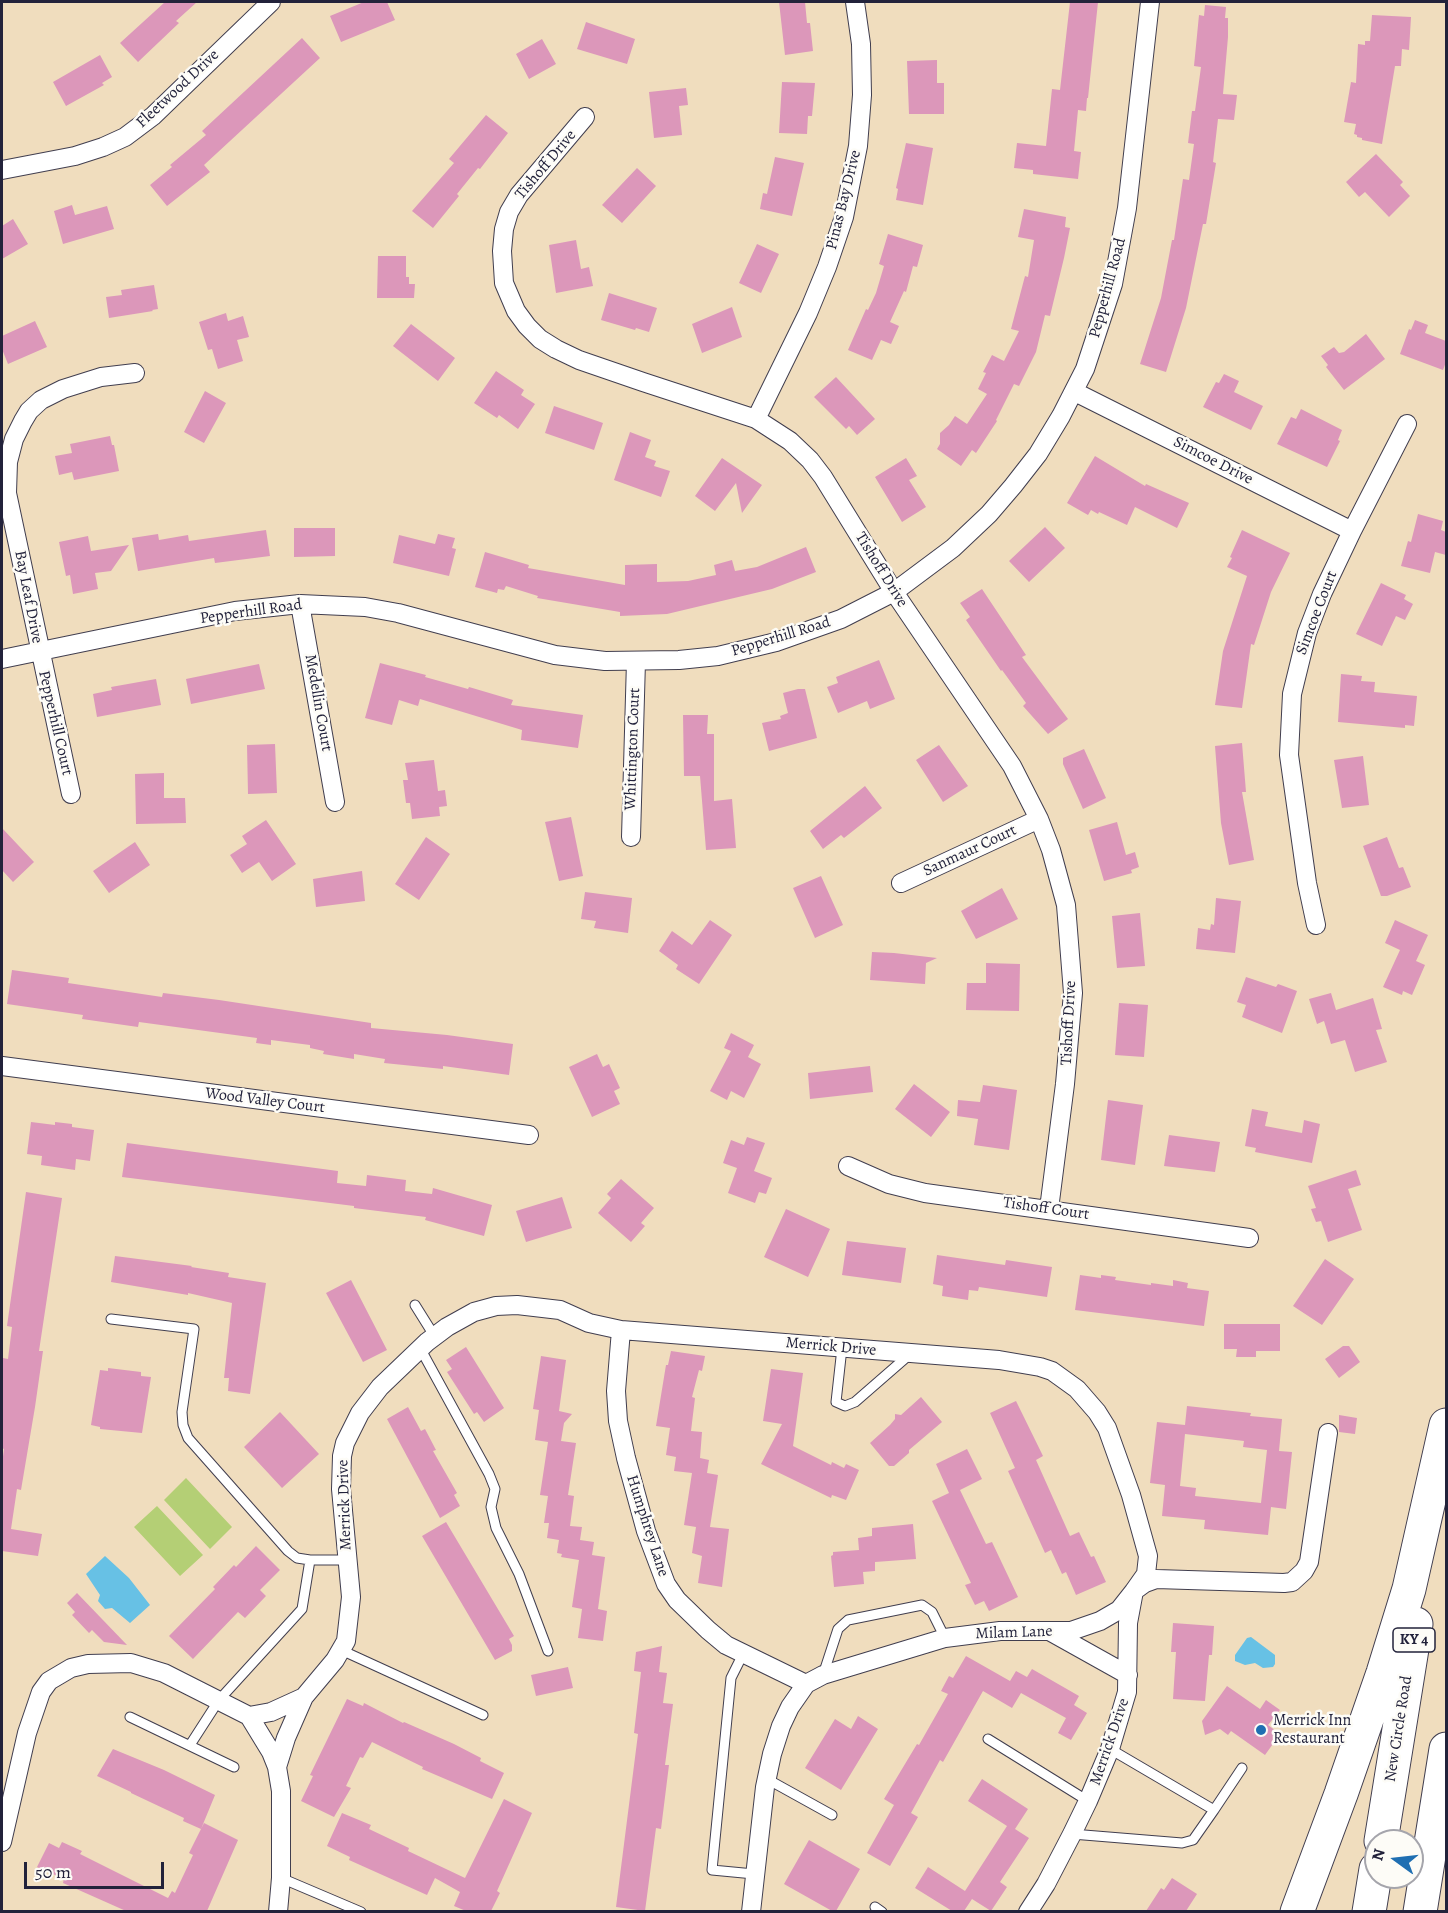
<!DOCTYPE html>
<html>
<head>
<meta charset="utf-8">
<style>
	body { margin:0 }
	#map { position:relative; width:1448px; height:1913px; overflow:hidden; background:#f0ddbe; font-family:Alegreya,serif }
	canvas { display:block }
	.frame { position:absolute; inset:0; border:3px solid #22223b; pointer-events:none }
	.north { position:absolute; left:1364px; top:1829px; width:60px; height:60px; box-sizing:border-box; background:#fdfcf7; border:2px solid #a5a5ac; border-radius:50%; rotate:285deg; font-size:16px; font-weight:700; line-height:24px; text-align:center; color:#22223b }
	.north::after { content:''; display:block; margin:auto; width:21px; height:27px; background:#1f6fb2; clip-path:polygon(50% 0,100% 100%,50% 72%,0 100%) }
	.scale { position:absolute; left:24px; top:1862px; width:140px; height:27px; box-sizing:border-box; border:3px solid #22223b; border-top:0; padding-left:8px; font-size:18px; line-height:21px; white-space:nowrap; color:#22223b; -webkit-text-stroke:4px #fdfcf7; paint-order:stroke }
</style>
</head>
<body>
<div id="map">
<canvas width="1448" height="1913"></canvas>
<div class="frame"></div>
<div class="north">N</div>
<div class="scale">50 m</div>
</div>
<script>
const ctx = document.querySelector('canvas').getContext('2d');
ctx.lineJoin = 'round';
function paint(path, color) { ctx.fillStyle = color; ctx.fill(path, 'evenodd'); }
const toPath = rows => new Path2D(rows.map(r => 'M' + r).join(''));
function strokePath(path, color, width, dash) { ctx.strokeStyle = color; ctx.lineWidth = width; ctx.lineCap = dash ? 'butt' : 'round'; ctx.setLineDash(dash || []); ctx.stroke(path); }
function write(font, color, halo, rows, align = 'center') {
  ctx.font = font + ' Alegreya,serif'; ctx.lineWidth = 5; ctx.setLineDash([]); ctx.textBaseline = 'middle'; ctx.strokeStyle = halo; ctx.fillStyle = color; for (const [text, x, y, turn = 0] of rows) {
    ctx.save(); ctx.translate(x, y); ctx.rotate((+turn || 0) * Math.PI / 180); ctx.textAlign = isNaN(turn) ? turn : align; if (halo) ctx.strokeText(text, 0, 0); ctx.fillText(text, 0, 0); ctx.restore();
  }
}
paint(toPath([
	[186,1478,232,1527,210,1549,164,1500],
	[157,1506,203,1555,180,1576,134,1527]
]), '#b4cf75');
paint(toPath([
	[105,1556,129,1578,150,1605,130,1623,112,1608,105,1609,98,1601,100,1595,86,1574],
	[1251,1637,1275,1655,1275,1664,1273,1667,1263,1668,1255,1663,1245,1665,1235,1661,1235,1655,1247,1638]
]), '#67c1e5');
paint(toPath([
	[165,2,197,2,176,21,179,23,138,62,120,43],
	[364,2,387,2,395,20,341,42,330,16],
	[779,2,805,2,807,23,810,23,813,51,785,55],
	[1070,2,1098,2,1088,98,1087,98,1086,111,1078,110,1074,151,1081,152,1078,179,1033,174,1033,170,1014,168,1017,143,1046,146,1052,89,1060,90],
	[1205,5,1226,7,1225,18,1228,18,1228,37,1223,94,1237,95,1234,120,1218,119,1213,162,1216,163,1206,224,1203,224,1186,308,1166,372,1140,364,1161,298,1172,240,1174,240,1183,179,1189,180,1194,144,1188,143,1192,111,1195,111,1201,67,1194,66,1199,15,1204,16],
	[1372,15,1411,17,1409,50,1402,49,1401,66,1395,66,1382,144,1362,140,1362,138,1357,137,1357,135,1354,134,1356,124,1344,122,1351,82,1356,83,1358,44,1365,45,1365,41,1370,41],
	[586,22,635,39,627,64,577,49],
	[302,38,320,58,204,165,210,172,167,206,150,185,172,167,170,165,206,135,202,131],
	[542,39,556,64,529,79,516,54],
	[100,55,112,77,102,83,104,85,66,106,53,82],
	[937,60,937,83,944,83,944,114,909,114,907,61],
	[782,82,815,83,812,116,808,116,807,134,779,133],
	[686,88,688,105,679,106,682,135,654,138,649,92],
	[486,115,508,133,480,169,478,168,457,194,459,196,433,228,412,211,454,163,449,159],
	[906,143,933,148,923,205,896,200,898,189,896,188],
	[1376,154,1403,182,1400,185,1410,196,1389,217,1365,192,1359,197,1346,182],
	[775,157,804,163,792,216,760,209,763,193,767,194],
	[637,168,656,186,622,223,602,205],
	[72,205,75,215,107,206,114,229,63,244,54,211],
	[1024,209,1066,217,1065,227,1070,228,1064,258,1050,316,1045,315,1036,352,1019,386,1014,384,996,420,997,421,976,453,972,450,961,466,937,449,940,444,940,433,949,425,955,416,967,424,987,394,978,389,986,373,983,372,992,355,1004,361,1019,331,1011,329,1025,276,1028,277,1034,240,1018,237],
	[13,219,28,244,2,259,2,226],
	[888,234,923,245,917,267,913,266,906,292,904,291,890,322,899,326,891,344,881,340,872,360,848,350,866,309,868,310,876,293,884,266,879,264],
	[576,240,581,269,589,267,593,286,556,293,549,245],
	[757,244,779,254,761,293,739,283],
	[378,256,406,256,406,277,409,277,409,284,415,284,414,298,377,298],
	[154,285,158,309,152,310,153,311,109,318,106,297,122,295,121,290],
	[609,293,657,308,649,332,636,328,635,330,601,320],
	[732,307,742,337,702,353,692,324],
	[226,313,228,321,243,316,249,337,237,340,243,361,218,369,212,349,208,350,199,322],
	[1415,320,1428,325,1425,333,1446,341,1446,362,1443,370,1400,354,1409,329,1411,330],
	[35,321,47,347,8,364,2,349,2,336],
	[411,324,455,358,438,381,393,346],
	[1366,334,1385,359,1344,390,1326,367,1328,365,1321,356,1334,347,1339,353,1344,352],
	[496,371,524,390,521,395,535,404,518,429,499,415,497,418,474,403],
	[1224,374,1239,381,1234,392,1263,406,1251,430,1203,407,1216,382,1219,383],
	[836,377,875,419,857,435,849,426,846,429,814,397],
	[205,391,226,403,204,443,184,432],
	[554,406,603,423,594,450,545,433],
	[1301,409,1342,430,1338,440,1340,441,1327,467,1277,444,1291,417,1296,419],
	[630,432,651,440,645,457,656,461,654,466,670,471,661,497,614,480],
	[110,436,112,445,114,445,119,471,74,480,72,472,59,475,55,456,72,453,70,444],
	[1095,456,1145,486,1146,484,1189,503,1177,528,1135,507,1127,525,1099,512,1098,514,1091,510,1088,515,1067,503],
	[722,458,762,485,742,513,736,483,715,511,695,496],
	[906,458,917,476,909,480,926,507,902,522,875,477],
	[1418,514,1443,521,1441,530,1446,532,1446,555,1435,552,1430,573,1401,566,1408,541,1411,542],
	[1045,527,1065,548,1029,582,1009,561],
	[294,528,335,528,335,556,294,557],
	[266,530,270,556,215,563,214,558,138,571,132,538,158,534,159,540,188,535,189,541],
	[1242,530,1290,553,1271,592,1254,645,1251,644,1242,708,1215,705,1223,651,1247,576,1227,567,1232,558,1230,557],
	[438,534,455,538,452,548,456,549,449,576,393,563,399,535,435,544],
	[88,536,91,551,129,545,111,571,95,573,98,589,73,594,70,575,66,576,59,542],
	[806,547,816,572,772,589,667,614,620,616,620,612,537,598,538,596,506,586,504,590,498,589,497,593,475,587,485,552,529,565,528,568,625,585,625,565,657,564,657,582,688,581,716,575,714,565,732,560,735,571,757,567],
	[1381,583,1406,595,1404,599,1413,604,1405,620,1396,616,1382,646,1356,634],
	[982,589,1026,655,1022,657,1068,719,1048,734,1023,706,1026,703,1002,670,1001,671,966,620,970,617,960,603],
	[879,660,895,699,870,709,867,701,838,713,827,687,838,683,836,677],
	[380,663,426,675,425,677,468,689,469,687,513,700,511,705,583,715,578,748,521,740,522,730,420,699,418,706,399,700,392,725,365,718],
	[259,664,265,689,191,704,186,679],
	[1341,674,1362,676,1361,681,1375,682,1374,692,1417,696,1414,726,1405,725,1405,728,1338,722],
	[156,679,161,705,97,717,93,694,112,690,111,687],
	[798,689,805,689,817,738,769,751,762,723,781,719,780,716,788,713,783,693],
	[683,715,708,715,707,734,714,734,714,801,732,799,736,848,706,850,700,776,684,776],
	[1242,743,1246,792,1242,792,1254,860,1229,865,1221,823,1215,746],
	[275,744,277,793,248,794,247,745],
	[939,745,968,786,943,802,916,760],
	[1084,749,1106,798,1083,809,1063,764,1063,758],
	[1363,756,1369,805,1342,808,1334,760],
	[434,760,438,791,445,790,447,806,439,807,440,816,412,819,410,803,406,803,403,780,408,780,405,763],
	[164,773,164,798,185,798,186,823,136,824,135,774],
	[865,786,882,808,844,838,841,835,823,849,810,831],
	[571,817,583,876,559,881,545,822],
	[266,820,296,864,272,881,259,862,242,873,230,855,247,844,242,836],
	[1117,822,1126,855,1135,852,1139,867,1131,870,1132,873,1104,881,1089,830],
	[2,828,34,862,13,882,2,870],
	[426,837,450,854,419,900,395,884],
	[1387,837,1399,868,1403,867,1411,887,1387,896,1381,896,1363,846],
	[135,842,150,865,109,893,93,871],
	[362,871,365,901,316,907,313,879],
	[821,876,843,925,815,938,793,888],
	[1002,888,1018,919,976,939,961,911],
	[585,892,632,898,628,933,594,928,596,921,581,919],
	[1216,898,1241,901,1235,953,1196,949,1198,928,1210,930,1211,924,1214,925],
	[1140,913,1145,966,1117,968,1112,916],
	[710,920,732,935,699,984,676,969,678,965,659,951,672,931,692,945],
	[1395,920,1428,935,1416,961,1425,965,1412,995,1403,991,1402,995,1383,987,1400,950,1385,943],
	[872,952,894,953,937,958,926,963,925,984,870,980],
	[986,963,1020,964,1019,1011,966,1010,967,983,986,983],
	[12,970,69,978,68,983,162,997,163,993,219,1000,371,1023,371,1028,447,1035,513,1044,509,1075,443,1066,443,1069,384,1063,385,1059,354,1054,354,1059,323,1054,324,1051,310,1048,310,1045,271,1040,271,1045,256,1043,257,1038,139,1022,138,1027,82,1019,83,1015,7,1004],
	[1246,977,1276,987,1278,984,1297,991,1282,1033,1242,1017,1246,1005,1237,1002],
	[1331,993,1336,1010,1373,998,1382,1029,1376,1030,1387,1062,1355,1072,1345,1040,1331,1044,1324,1021,1317,1024,1309,999],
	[1119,1003,1148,1005,1144,1057,1115,1055],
	[731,1033,754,1045,748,1057,761,1064,744,1098,731,1091,727,1100,710,1091,731,1051,724,1048],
	[597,1054,603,1067,609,1064,620,1088,614,1091,620,1104,592,1117,569,1067],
	[870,1066,873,1092,810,1099,808,1073],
	[914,1084,950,1112,931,1137,895,1109],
	[983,1085,1017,1090,1009,1150,974,1145,978,1119,957,1116,958,1100,980,1102],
	[1108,1100,1143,1105,1135,1165,1101,1160],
	[1252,1109,1268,1112,1265,1126,1302,1133,1304,1120,1320,1124,1312,1163,1255,1152,1256,1148,1245,1146],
	[31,1122,55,1125,55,1122,72,1124,72,1127,94,1130,90,1161,76,1159,75,1170,41,1165,42,1156,27,1154],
	[1169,1135,1220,1142,1215,1172,1164,1166],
	[747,1137,765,1143,754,1171,772,1178,766,1194,759,1192,755,1203,728,1193,737,1168,723,1163,731,1140,744,1145],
	[127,1143,338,1171,337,1183,366,1186,367,1175,406,1180,405,1191,432,1194,433,1188,492,1205,484,1236,425,1220,426,1217,354,1208,354,1206,122,1177],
	[1356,1170,1361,1185,1348,1189,1362,1230,1328,1242,1321,1221,1316,1222,1311,1209,1316,1208,1308,1186],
	[621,1179,654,1208,641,1223,645,1226,631,1242,598,1213,611,1198,607,1194],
	[26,1192,62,1198,39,1351,43,1351,35,1407,21,1490,17,1489,11,1529,42,1534,38,1556,2,1551,2,1464,4,1449,2,1448,2,1371,3,1358,8,1359,12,1327,7,1326],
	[562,1197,572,1228,526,1242,516,1211],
	[786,1209,830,1229,808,1277,764,1257],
	[847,1241,906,1248,901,1283,842,1275],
	[937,1255,1005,1265,1006,1260,1052,1267,1047,1297,979,1287,978,1291,969,1290,968,1300,942,1296,943,1286,933,1284],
	[115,1256,192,1266,191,1267,229,1273,228,1277,266,1283,250,1394,228,1391,229,1378,224,1378,232,1303,188,1293,188,1295,111,1282],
	[1325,1259,1354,1279,1322,1325,1293,1306],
	[1080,1275,1101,1278,1101,1275,1116,1277,1115,1280,1151,1285,1151,1283,1173,1286,1173,1280,1188,1283,1187,1288,1209,1291,1204,1326,1075,1310],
	[351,1280,387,1350,363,1362,326,1293],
	[1224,1324,1280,1324,1280,1351,1256,1351,1256,1357,1236,1357,1237,1349,1224,1349],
	[1343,1346,1349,1346,1360,1362,1339,1378,1325,1359],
	[466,1347,504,1408,484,1422,477,1412,474,1414,447,1372,452,1369,446,1360],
	[671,1351,705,1356,702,1371,699,1370,692,1397,695,1398,691,1431,702,1432,700,1458,709,1460,707,1473,718,1475,710,1527,729,1529,722,1587,698,1583,702,1556,692,1553,696,1527,684,1525,692,1473,674,1471,676,1457,666,1455,670,1428,656,1426,666,1365,668,1365],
	[541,1356,566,1360,559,1411,572,1414,564,1423,561,1441,576,1443,568,1495,574,1496,570,1526,582,1527,580,1540,594,1542,592,1555,605,1557,598,1609,607,1611,603,1641,578,1638,582,1609,572,1607,579,1560,561,1557,562,1554,557,1553,559,1540,547,1538,549,1523,544,1523,548,1496,540,1495,548,1442,535,1440,539,1410,533,1409],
	[108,1368,141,1372,141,1376,151,1377,142,1433,100,1429,100,1427,91,1425,100,1370,108,1371],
	[771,1369,803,1373,793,1446,831,1465,832,1462,844,1468,846,1464,859,1470,846,1500,832,1495,831,1498,761,1464,782,1424,763,1421],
	[921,1397,942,1422,909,1450,909,1453,894,1466,889,1466,870,1443,890,1425,895,1419,895,1414,901,1415],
	[1016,1401,1043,1456,1036,1460,1070,1536,1079,1532,1091,1557,1094,1556,1106,1582,1076,1595,1066,1572,1062,1574,1051,1550,1045,1553,1008,1471,1015,1468,990,1413],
	[1187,1406,1251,1413,1250,1416,1282,1419,1279,1451,1292,1452,1286,1509,1271,1507,1268,1535,1204,1529,1205,1520,1162,1516,1165,1485,1150,1483,1157,1422,1185,1425],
	[1185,1434,1244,1441,1243,1447,1267,1450,1261,1503,1195,1496,1196,1488,1180,1486],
	[408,1407,421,1431,425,1429,436,1450,433,1451,457,1493,454,1495,460,1506,440,1518,387,1419],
	[280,1412,319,1454,282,1488,244,1447],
	[1339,1415,1357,1418,1355,1434,1339,1432],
	[967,1449,982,1479,960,1490,986,1544,992,1542,1018,1597,989,1611,984,1601,975,1605,965,1585,971,1583,932,1501,949,1493,936,1464],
	[446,1522,514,1636,509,1639,512,1645,512,1651,495,1660,422,1536],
	[913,1524,916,1559,875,1562,875,1571,863,1572,864,1584,834,1587,831,1556,833,1555,833,1552,859,1550,858,1538,872,1536,872,1528],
	[256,1546,280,1570,260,1590,266,1596,245,1618,238,1612,193,1659,169,1636,215,1589,213,1587,234,1565,236,1567],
	[77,1593,127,1645,104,1642,92,1630,89,1633,72,1615,75,1612,67,1603],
	[1173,1623,1214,1626,1212,1655,1209,1655,1205,1701,1173,1699,1176,1652,1171,1652],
	[662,1646,659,1672,667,1673,663,1703,673,1704,665,1765,669,1765,661,1829,656,1828,645,1911,616,1907,638,1734,634,1733,641,1672,634,1671,636,1652],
	[966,1656,1010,1681,1016,1671,1027,1677,1032,1669,1079,1696,1074,1705,1087,1713,1071,1740,1058,1733,1066,1718,1021,1693,1012,1708,983,1691,943,1762,940,1760,911,1813,918,1817,890,1866,867,1853,894,1805,884,1799,917,1744,919,1745,948,1694,941,1691,949,1676,953,1678],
	[568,1667,573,1688,536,1696,531,1675],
	[1227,1686,1260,1709,1266,1700,1280,1710,1268,1725,1280,1734,1265,1755,1231,1731,1228,1735,1220,1729,1205,1735,1202,1721],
	[347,1699,363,1706,364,1703,403,1723,404,1722,454,1744,481,1758,480,1761,504,1773,492,1799,422,1769,423,1767,372,1742,363,1758,360,1757,346,1786,351,1788,334,1817,301,1801,313,1776,310,1775],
	[858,1716,878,1729,841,1790,805,1768,835,1719,851,1729],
	[113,1749,164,1770,215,1795,201,1829,183,1821,184,1818,131,1793,131,1792,97,1776],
	[982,1779,1028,1809,1015,1829,1029,1838,1000,1882,1007,1887,991,1911,972,1899,964,1911,952,1911,915,1888,928,1867,965,1891,1007,1826,968,1801],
	[504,1799,532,1813,497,1891,500,1893,491,1911,466,1911,454,1906,460,1892,435,1878,427,1895,349,1860,350,1857,327,1846,342,1813,371,1825,369,1829,409,1848,408,1851,465,1878],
	[204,1823,238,1840,207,1911,126,1911,63,1883,64,1879,37,1867,49,1843,59,1848,62,1842,82,1851,80,1854,168,1898,172,1891,175,1893,193,1855,189,1853],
	[809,1840,860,1869,836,1911,832,1911,784,1884],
	[1172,1878,1197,1894,1186,1911,1146,1911,1161,1888,1164,1890]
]), '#dc97ba');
const lane = toPath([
	[415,1305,435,1337],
	[111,1319,194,1329,182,1412,183,1425,188,1438,288,1551,297,1558,310,1560,347,1560],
	[420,1348,489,1474,495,1489,491,1507,496,1528,519,1574,548,1651],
	[842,1348,836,1402,845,1406,855,1402,909,1355],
	[341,1650,483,1715],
	[743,1654,731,1678,712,1870,754,1874],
	[823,1675,838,1629,848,1620,922,1605,932,1612,945,1638],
	[130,1717,234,1767],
	[988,1739,1088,1801],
	[190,1745,219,1700,302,1609,310,1560],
	[767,1779,832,1815],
	[1214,1810,1242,1768],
	[1072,1834,1182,1843,1193,1840,1214,1810,1110,1749],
	[281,1878,361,1912],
	[875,1907,882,1912]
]);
const street = toPath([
	[585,117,519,195,509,212,504,229,502,251,504,283,516,311,527,326,540,339,556,349,579,360,643,382,756,419,790,441,810,460,823,477,894,592,1012,766,1039,819,1051,850,1066,905,1073,993,1065,1084,1049,1209],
	[2,170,75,156,103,147,125,137,153,116,271,2],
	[1075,392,1352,531],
	[756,419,808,313,827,267,844,217,858,146,862,95,861,44,855,2],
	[300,604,335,802],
	[2,659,235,611,300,604,365,607,398,613,555,655,605,661,679,660,718,656,776,642,841,619,894,592,953,548,989,514,1013,486,1038,454,1061,416,1085,369,1113,284,1127,208,1150,2],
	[71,794,7,493,8,462,14,439,23,421,29,411,41,400,63,389,101,377,135,373],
	[631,837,636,661],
	[901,883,1039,819],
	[1316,925,1307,883,1289,755,1292,694,1307,633,1322,594,1352,531,1407,424],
	[2,1066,529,1135],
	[848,1166,889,1184,925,1193,1249,1238],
	[621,1330,616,1391,618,1421,626,1458,646,1531,666,1584,677,1600,708,1630,726,1645,806,1684],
	[1051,1632,1128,1675],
	[249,1716,271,1712,304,1697,335,1660,346,1641,351,1597,341,1489,342,1456,345,1443,360,1413,380,1387,427,1342,447,1327,474,1312,496,1306,517,1305,560,1310,589,1323,621,1330,999,1360,1040,1367,1052,1371,1077,1389,1097,1412,1107,1428,1131,1495,1148,1556,1146,1574,1134,1591,1128,1623,1127,1692,1110,1749,1088,1801,1072,1834,1046,1884,1028,1912],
	[277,1767,286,1738,304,1697],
	[2,1842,27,1733,41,1692,49,1681,71,1668,88,1664,131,1663,164,1673,249,1716,271,1752,277,1767,281,1791,281,1878,278,1912],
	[751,1912,765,1787,772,1754,781,1726,790,1707,806,1684,823,1675,945,1638,1000,1631,1071,1631,1100,1621,1119,1610,1134,1591,1145,1583,1156,1579,1284,1583,1292,1582,1304,1571,1309,1562,1328,1433]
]);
const highway = toPath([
	[1381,1841,1416,1624],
	[1297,1912,1341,1794,1383,1673,1409,1589,1446,1425],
	[1369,1912,1376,1869],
	[1420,1912,1446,1749]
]);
strokePath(lane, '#413e4f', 11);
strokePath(street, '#413e4f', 20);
strokePath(highway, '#413e4f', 35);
strokePath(lane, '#fff', 9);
strokePath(street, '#fff', 18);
strokePath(highway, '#fff', 33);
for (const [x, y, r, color] of [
	[1261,1730,6,"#1f6fb2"]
]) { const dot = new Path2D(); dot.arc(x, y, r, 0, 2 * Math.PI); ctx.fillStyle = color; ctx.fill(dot); strokePath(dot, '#fdfcf7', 2); }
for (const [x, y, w] of [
	[1414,1640,42]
]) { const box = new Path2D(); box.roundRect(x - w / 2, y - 12, w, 24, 4.5); ctx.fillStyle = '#fdfcf7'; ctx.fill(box); strokePath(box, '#22223b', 1.5); }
write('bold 15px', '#22223b', null, [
	["KY 4",1414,1640]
]);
write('16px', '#22223b', '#fdfcf7', [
	["Fleetwood Drive",178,89,-43],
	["Tishoff Drive",546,165,-50],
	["Pinas Bay Drive",844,200,-76],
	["Pepperhill Road",1108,288,-75],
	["Simcoe Drive",1213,461,27],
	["Tishoff Drive",881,570,58],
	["Bay Leaf Drive",28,597,79],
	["Pepperhill Road",251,612,-8],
	["Simcoe Court",1317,613,-69],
	["Pepperhill Road",781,637,-17],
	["Medellin Court",318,703,80],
	["Pepperhill Court",55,723,77],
	["Whittington Court",633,749,-88],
	["Sanmaur Court",970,851,-25],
	["Tishoff Drive",1069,1023,-87],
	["Wood Valley Court",265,1101,7],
	["Tishoff Court",1046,1209,8],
	["Merrick Drive",831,1347,5],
	["Merrick Drive",345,1505,-92],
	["Humphrey Lane",647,1526,72],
	["Milam Lane",1014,1633,-2],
	["New Circle Road",1399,1729,-81],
	["Merrick Drive",1110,1742,-71]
]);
write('16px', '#22223b', '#fdfcf7', [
	["Merrick Inn",1273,1721],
	["Restaurant",1273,1739]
], 'left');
</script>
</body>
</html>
